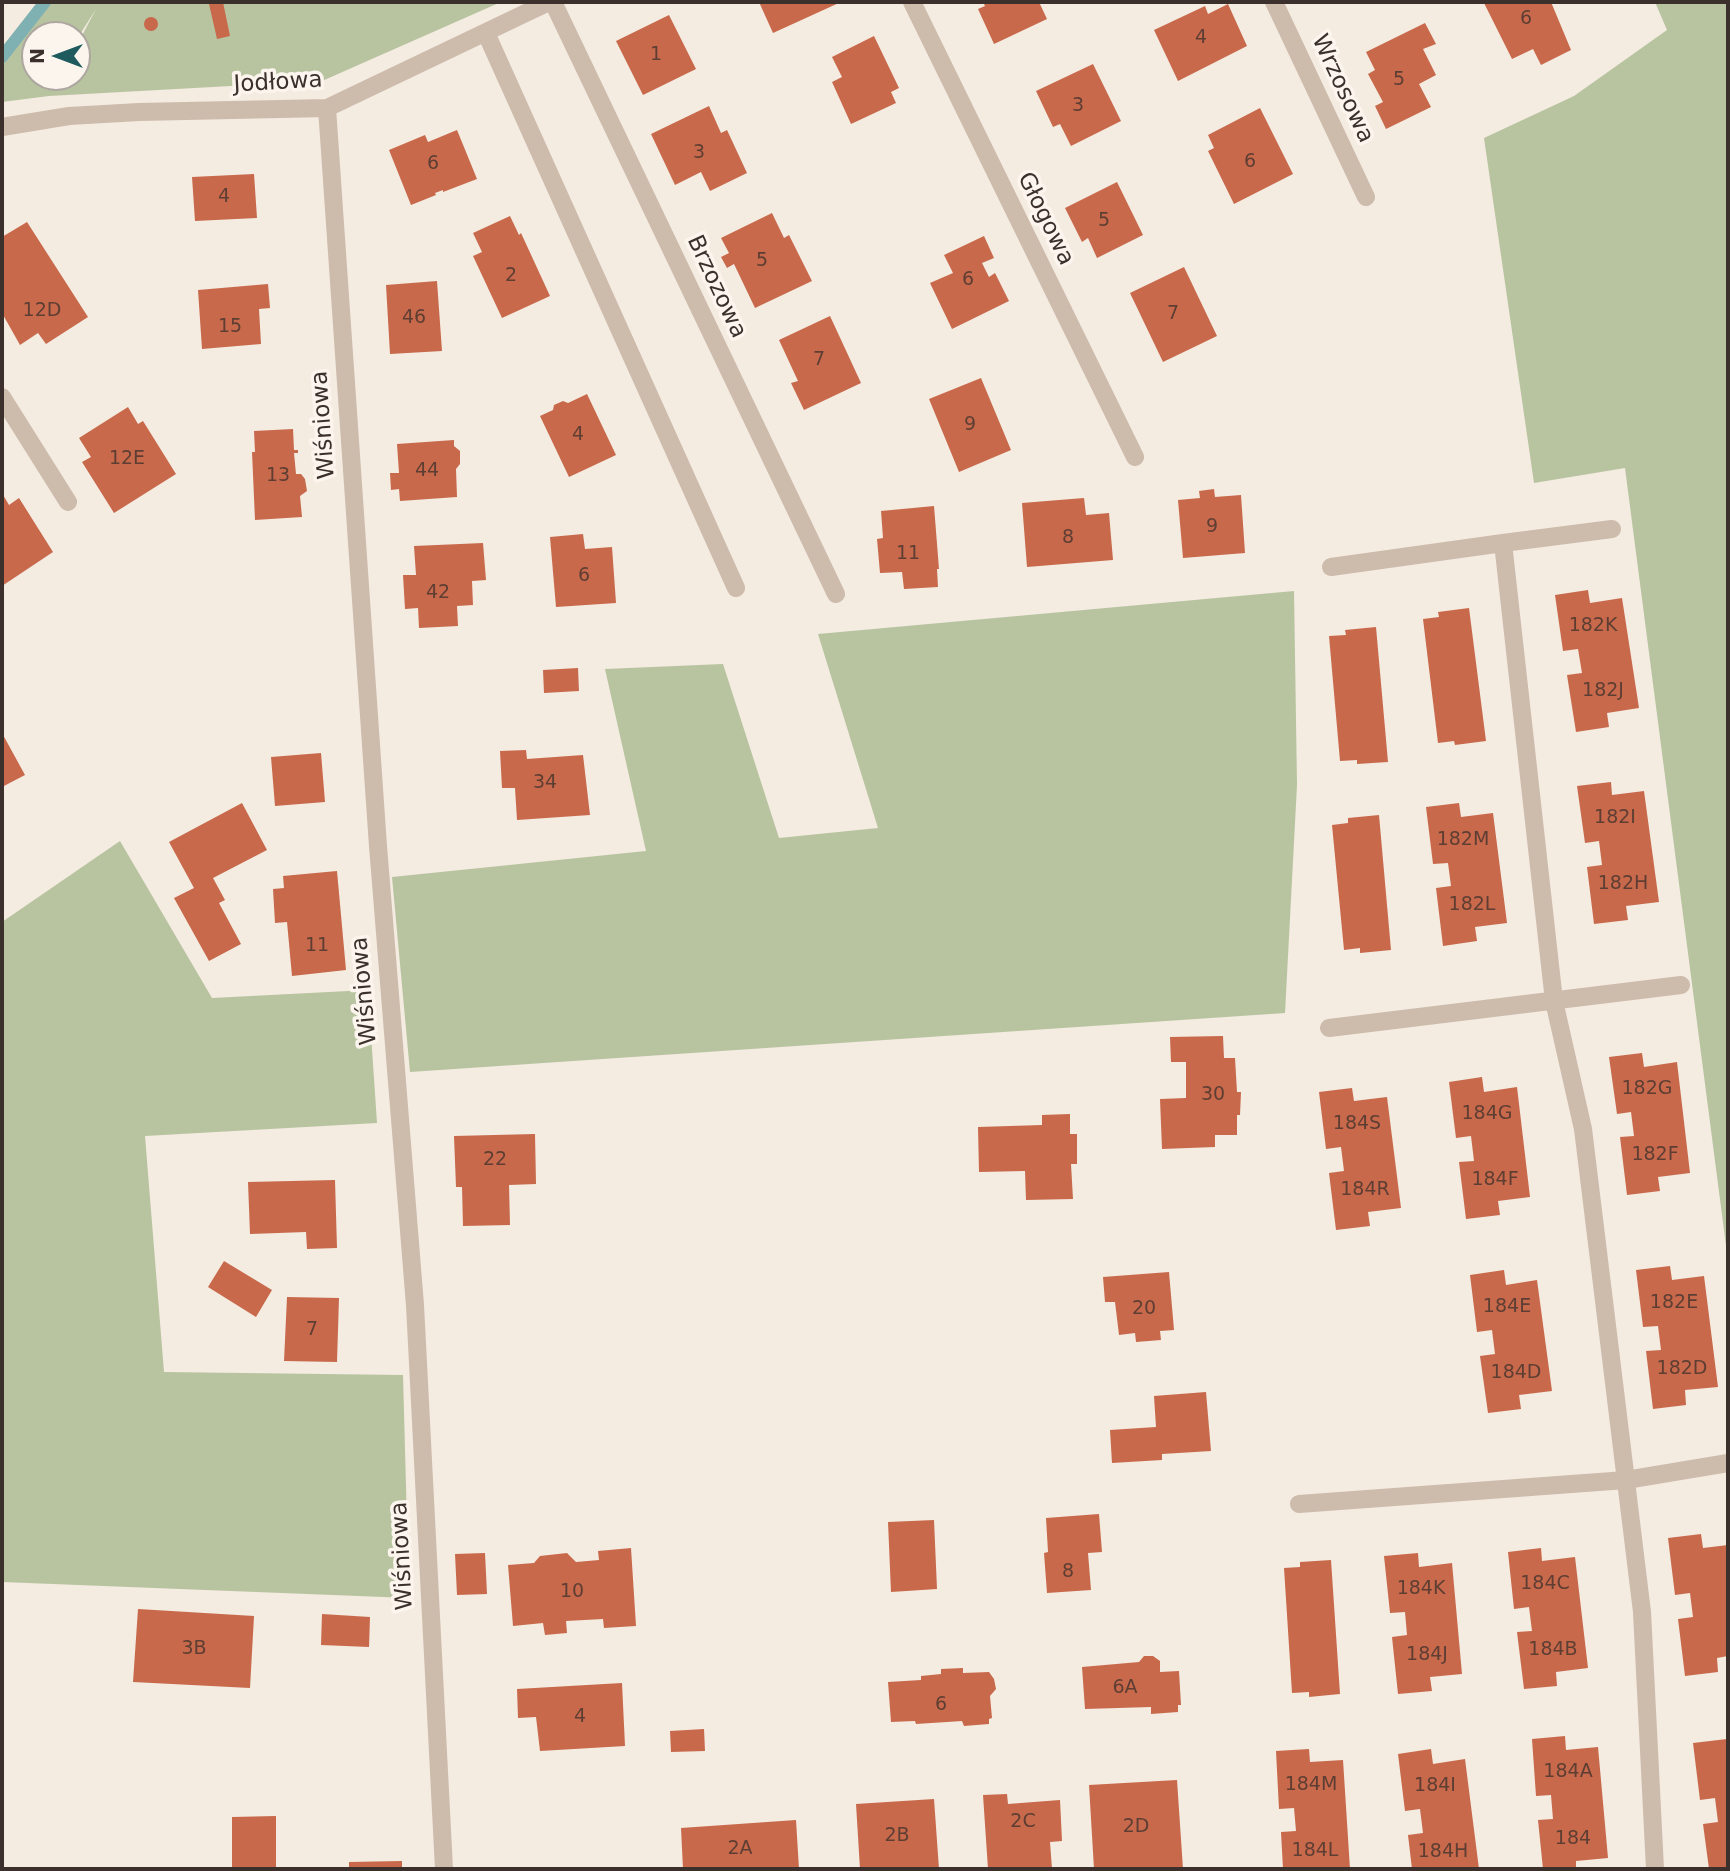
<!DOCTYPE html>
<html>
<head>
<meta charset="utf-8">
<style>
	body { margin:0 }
	#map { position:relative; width:1730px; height:1871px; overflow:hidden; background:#f4ebe1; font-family:"DejaVu Sans",sans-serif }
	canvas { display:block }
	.frame { position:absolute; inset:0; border:4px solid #3b302b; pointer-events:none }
	.north { position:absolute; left:21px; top:21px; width:70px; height:70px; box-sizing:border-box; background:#fbf5ee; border:2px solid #aea6a0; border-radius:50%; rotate:270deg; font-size:19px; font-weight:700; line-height:28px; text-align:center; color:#3b302b }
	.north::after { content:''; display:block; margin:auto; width:24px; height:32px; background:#1f5a5e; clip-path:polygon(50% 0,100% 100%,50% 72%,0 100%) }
</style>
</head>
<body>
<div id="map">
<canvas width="1730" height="1871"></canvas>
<div class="frame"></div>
<div class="north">N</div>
</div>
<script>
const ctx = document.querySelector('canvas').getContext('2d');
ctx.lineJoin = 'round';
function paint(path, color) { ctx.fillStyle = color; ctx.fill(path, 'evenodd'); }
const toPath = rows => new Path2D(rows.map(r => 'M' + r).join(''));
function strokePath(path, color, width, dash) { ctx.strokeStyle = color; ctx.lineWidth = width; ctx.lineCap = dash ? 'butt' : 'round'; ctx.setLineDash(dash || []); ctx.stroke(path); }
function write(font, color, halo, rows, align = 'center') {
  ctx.font = font + ' "DejaVu Sans",sans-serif'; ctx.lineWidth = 7; ctx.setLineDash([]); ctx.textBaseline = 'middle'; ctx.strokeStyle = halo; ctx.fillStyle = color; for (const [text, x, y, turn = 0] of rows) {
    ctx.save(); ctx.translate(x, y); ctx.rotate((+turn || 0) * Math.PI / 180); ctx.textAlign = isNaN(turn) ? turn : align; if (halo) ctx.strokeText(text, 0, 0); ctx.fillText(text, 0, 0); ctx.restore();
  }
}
paint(toPath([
	[40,2,501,2,322,81,49,96,2,102,2,47],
	[96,9,77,45,77,77,60,77,55,85,58,77,35,77,35,35,77,35,77,39],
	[1655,2,1728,2,1728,1261,1625,468,1534,483,1484,138,1574,96,1667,30],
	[1294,591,1297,785,1285,1013,410,1072,392,877,646,851,605,669,723,664,779,838,878,828,818,634],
	[120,841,212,998,368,990,377,1123,145,1136,164,1372,403,1375,409,1598,2,1582,2,922]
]), '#b8c4a0');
strokePath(toPath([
	[2,57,45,2]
]), '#7fb0b2', 12);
paint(toPath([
	[223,2,230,36,217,39,209,4],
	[759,2,841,2,773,33],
	[983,2,1039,2,1047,19,994,44,978,9,985,6],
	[1486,2,1543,2,1544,4,1551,2,1571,50,1541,65,1533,49,1512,59,1484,3],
	[1228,4,1247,46,1178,81,1154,30,1205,6,1208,14],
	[669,15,696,69,643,95,616,41],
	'144 24a7 7 0 1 1 14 0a7 7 0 1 1-14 0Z',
	[1425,23,1436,44,1423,49,1436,75,1419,84,1431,107,1386,129,1375,106,1383,102,1368,74,1375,70,1366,52],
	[874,36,899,88,891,92,896,103,851,124,832,82,842,77,832,57],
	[1093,64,1121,121,1071,146,1060,124,1053,127,1036,91],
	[709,106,721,133,727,130,747,173,710,191,701,172,675,185,651,134],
	[1260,108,1293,174,1234,204,1208,151,1214,148,1208,135],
	[457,130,477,179,443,192,443,190,435,193,436,195,411,205,389,150,425,135,428,142],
	[254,174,257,218,195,221,192,177],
	[1117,182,1143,235,1097,258,1088,238,1082,242,1065,208],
	[772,213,784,238,789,235,812,281,755,308,734,264,727,268,721,257,729,253,721,238],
	[510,216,519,235,521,233,550,296,502,318,473,256,482,252,473,233],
	[27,222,88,317,46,344,38,333,20,345,2,313,2,237],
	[984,236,994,258,982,263,989,277,995,273,1009,301,952,329,930,283,953,273,944,255],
	[1184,267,1217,336,1163,362,1130,293],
	[437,281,442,351,390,354,386,285],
	[268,284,270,308,259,309,261,344,202,349,198,290],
	[830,316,861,383,804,410,791,383,798,381,779,340],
	[981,378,1011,450,959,472,929,399],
	[587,394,616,455,569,477,540,416,553,410,554,405,563,401,568,403],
	[128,407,138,424,143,421,176,474,114,513,82,462,91,457,79,438],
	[293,429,294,450,298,450,298,453,294,453,296,474,301,474,305,479,307,491,300,496,302,517,255,520,252,452,255,452,254,431],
	[454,440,454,446,460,451,460,464,456,469,457,497,400,501,399,489,391,490,390,473,399,473,397,444],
	[1214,489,1215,497,1241,495,1245,553,1183,558,1178,500,1200,498,1199,491],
	[2,493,9,505,19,498,53,552,2,586],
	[1084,498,1086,515,1109,513,1113,560,1027,567,1022,503],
	[934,506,939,569,937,569,938,587,904,589,902,572,880,573,877,539,883,538,881,511],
	[583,534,585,549,612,547,616,603,556,607,550,537],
	[483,543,486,580,472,581,473,605,457,606,458,626,419,628,418,608,405,609,403,575,416,575,414,546],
	[1588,590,1590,603,1622,598,1639,708,1607,713,1609,727,1576,732,1567,675,1582,673,1578,649,1563,651,1555,595],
	[1469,608,1486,741,1455,745,1454,741,1438,743,1423,619,1439,617,1438,612],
	[1376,627,1388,762,1357,764,1357,760,1340,761,1329,636,1346,635,1345,630],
	[578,668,579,691,544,693,543,670],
	[2,733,25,775,2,787],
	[526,750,527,759,583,755,590,815,517,820,515,788,502,788,500,751],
	[321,753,325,802,275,806,271,757],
	[1611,782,1612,795,1644,791,1659,902,1626,906,1628,920,1594,924,1587,867,1602,865,1599,841,1585,843,1577,786],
	[242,803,267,850,213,878,225,900,219,903,241,944,209,961,174,898,194,888,169,842],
	[1459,803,1461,817,1493,813,1507,923,1475,927,1477,941,1443,946,1436,888,1451,886,1448,863,1433,864,1426,807],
	[1379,815,1391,950,1360,953,1360,948,1344,950,1332,825,1348,823,1348,818],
	[337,871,346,970,292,976,287,922,275,923,273,889,284,888,283,876],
	[1223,1036,1224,1058,1235,1058,1237,1092,1241,1092,1240,1115,1237,1115,1237,1135,1215,1135,1215,1147,1162,1149,1160,1099,1186,1098,1186,1062,1171,1062,1170,1037],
	[1642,1053,1644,1067,1677,1062,1690,1173,1658,1177,1660,1191,1627,1195,1620,1137,1634,1136,1631,1112,1617,1114,1609,1057],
	[1482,1077,1484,1092,1517,1087,1530,1197,1498,1201,1500,1215,1466,1219,1459,1162,1474,1161,1471,1136,1456,1138,1449,1082],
	[1352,1088,1354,1101,1387,1097,1401,1208,1368,1212,1370,1226,1336,1230,1329,1173,1344,1171,1341,1147,1326,1149,1319,1092],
	[1070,1114,1070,1134,1077,1134,1077,1164,1071,1164,1073,1199,1026,1200,1025,1171,979,1172,978,1127,1042,1125,1042,1115],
	[535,1134,536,1184,509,1185,510,1225,463,1226,462,1187,456,1187,454,1136],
	[335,1180,337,1248,307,1249,306,1232,250,1234,248,1182],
	[224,1261,272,1290,256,1317,208,1287],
	[1670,1266,1672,1280,1704,1276,1718,1387,1685,1390,1686,1405,1653,1409,1646,1351,1661,1350,1658,1326,1643,1327,1636,1270],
	[1504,1270,1506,1285,1537,1280,1552,1391,1519,1395,1521,1409,1488,1413,1480,1356,1495,1354,1492,1330,1477,1332,1470,1275],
	[1169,1272,1174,1330,1160,1331,1161,1340,1136,1342,1135,1333,1119,1335,1115,1302,1105,1302,1103,1277],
	[287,1297,339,1298,337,1362,284,1361],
	[1206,1392,1211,1451,1162,1454,1162,1460,1112,1463,1110,1430,1156,1427,1154,1396],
	[1099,1514,1102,1552,1088,1553,1091,1590,1047,1593,1044,1553,1048,1552,1046,1518],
	[934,1520,937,1589,891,1592,888,1522],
	[1701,1534,1703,1548,1728,1545,1728,1656,1717,1658,1718,1672,1685,1676,1678,1619,1693,1617,1690,1593,1675,1595,1668,1538],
	[631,1548,636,1626,604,1628,603,1619,566,1621,567,1633,545,1635,543,1623,513,1626,508,1565,534,1563,540,1556,567,1553,576,1562,599,1560,598,1551],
	[1541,1548,1542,1561,1575,1557,1588,1668,1556,1672,1557,1686,1524,1689,1517,1632,1532,1631,1529,1607,1514,1609,1508,1552],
	[485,1553,487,1594,457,1595,455,1554],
	[1418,1553,1419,1567,1452,1563,1462,1674,1430,1677,1432,1691,1398,1694,1392,1637,1407,1635,1405,1612,1390,1613,1384,1556],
	[1331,1560,1340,1694,1309,1697,1309,1692,1292,1693,1284,1568,1300,1567,1300,1562],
	[138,1609,254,1616,250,1688,133,1682],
	[322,1614,370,1617,369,1647,321,1645],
	[1144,1656,1153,1656,1160,1661,1160,1672,1179,1671,1181,1705,1178,1705,1178,1712,1151,1714,1151,1707,1085,1709,1082,1667,1139,1662],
	[963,1668,963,1673,989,1672,994,1679,996,1689,990,1696,992,1718,989,1719,989,1724,964,1726,962,1721,916,1724,915,1721,891,1722,888,1682,921,1680,921,1676,941,1674,941,1669],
	[622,1683,625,1746,540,1751,536,1717,518,1718,517,1689],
	[704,1729,705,1751,671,1752,670,1731],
	[1565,1736,1566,1750,1598,1747,1608,1858,1576,1861,1576,1869,1543,1869,1538,1820,1553,1819,1551,1795,1536,1796,1532,1739],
	[1727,1739,1728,1869,1709,1869,1703,1824,1718,1822,1715,1798,1700,1800,1693,1743],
	[1309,1749,1310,1762,1343,1760,1350,1869,1283,1869,1281,1832,1296,1831,1294,1808,1279,1809,1276,1751],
	[1431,1749,1433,1764,1465,1759,1479,1869,1412,1869,1408,1835,1423,1833,1420,1809,1405,1811,1398,1754],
	[1177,1780,1183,1869,1094,1869,1089,1785],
	[1007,1794,1008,1804,1060,1800,1062,1841,1050,1842,1052,1869,988,1869,983,1795],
	[934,1799,939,1869,860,1869,856,1804],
	[276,1816,276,1869,232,1869,232,1817],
	[796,1820,799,1869,683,1869,681,1828],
	[402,1861,402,1869,349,1869,349,1862]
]), '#c8694b');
strokePath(toPath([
	[2,397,68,502],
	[1503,543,1612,529],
	[1331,567,1503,543,1554,1001,1583,1129,1642,1612,1655,1869],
	[1329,1028,1681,985],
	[1299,1504,1626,1480,1728,1463]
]), '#cdbbac', 18);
strokePath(toPath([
	[553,2,836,594],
	[912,2,1135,457],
	[1274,2,1366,197],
	[486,33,736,588],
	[327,108,378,846,415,1305,444,1869],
	[2,127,69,116,139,112,327,108,549,2]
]), '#cdbbac', 18);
write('19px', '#5e3e33', null, [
	["6",1526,19],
	["4",1201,38],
	["1",656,55],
	["5",1399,80],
	["3",1078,106],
	["3",699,153],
	["6",1250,162],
	["6",433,164],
	["4",224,197],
	["5",1104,221],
	["5",762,261],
	["2",511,276],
	["6",968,280],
	["12D",42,311],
	["7",1173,314],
	["46",414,318],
	["15",230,327],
	["7",819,360],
	["9",970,425],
	["4",578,435],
	["12E",127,459],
	["44",427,471],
	["13",278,476],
	["9",1212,527],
	["8",1068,538],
	["11",908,554],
	["6",584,576],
	["42",438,593],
	["182K",1593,626],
	["182J",1603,691],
	["34",545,783],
	["182I",1615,818],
	["182M",1463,840],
	["182H",1623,884],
	["182L",1472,905],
	["11",317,946],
	["182G",1647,1089],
	["30",1213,1095],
	["184G",1487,1114],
	["184S",1357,1124],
	["182F",1655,1155],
	["22",495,1160],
	["184F",1495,1180],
	["184R",1365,1190],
	["182E",1674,1303],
	["184E",1507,1307],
	["20",1144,1309],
	["7",312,1330],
	["182D",1682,1369],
	["184D",1516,1373],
	["8",1068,1572],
	["184C",1545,1584],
	["184K",1421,1589],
	["10",572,1592],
	["3B",194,1649],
	["184B",1553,1650],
	["184J",1427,1655],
	["6A",1125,1688],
	["6",941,1705],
	["4",580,1717],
	["184A",1568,1772],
	["184M",1311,1785],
	["184I",1435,1786],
	["2C",1023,1822],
	["2D",1136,1827],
	["2B",897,1836],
	["184",1573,1839],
	["2A",740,1849],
	["184L",1315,1851],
	["184H",1443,1852]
]);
write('23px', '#3b302b', '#fbf5ee', [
	["Jodłowa",278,83,-3],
	["Wrzosowa",1342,89,65],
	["Głogowa",1045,219,64],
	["Brzozowa",716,287,65],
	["Wiśniowa",324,425,-94],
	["Wiśniowa",365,991,-95],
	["Wiśniowa",403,1556,-93]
]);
</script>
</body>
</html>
